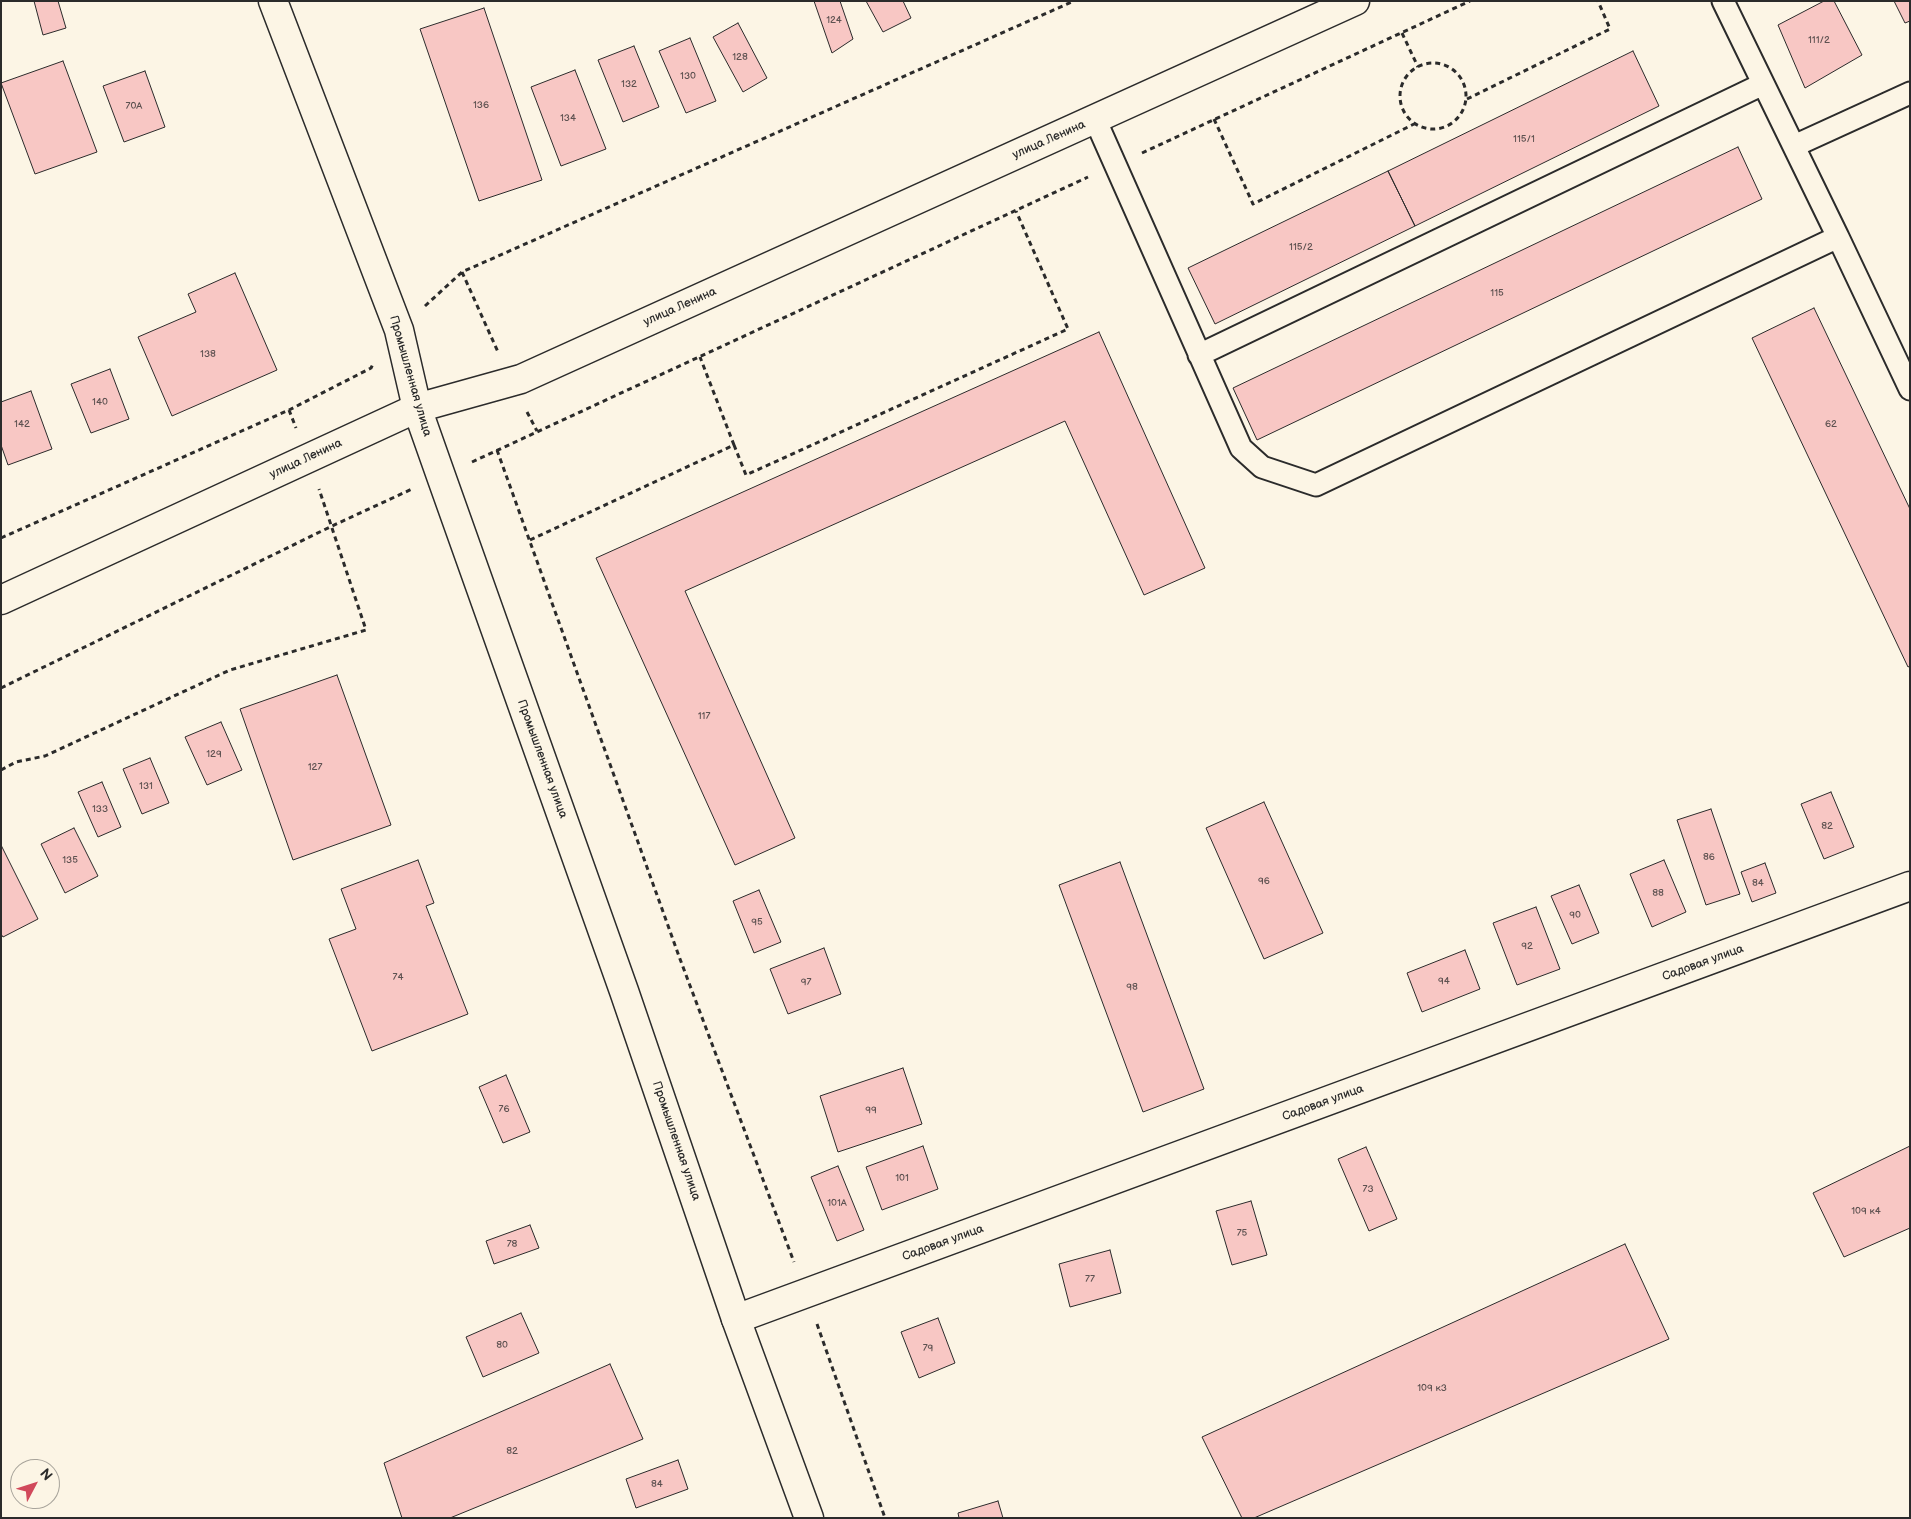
<!DOCTYPE html>
<html>
<head>
<meta charset="utf-8">
<style>
	body { margin:0 }
	#map { position:relative; width:1911px; height:1519px; overflow:hidden; background:#fcf5e5; font-family:"Balsamiq Sans",sans-serif }
	canvas { display:block }
	.frame { position:absolute; inset:0; border:2px solid #2b2b2b; pointer-events:none }
	.north { position:absolute; left:10px; top:1459px; width:50px; height:50px; box-sizing:border-box; background:#fcf5e5; border:1px solid #a8a49b; border-radius:50%; rotate:50deg; font-size:14px; font-weight:700; line-height:20px; text-align:center; color:#2b2b2b }
	.north::after { content:''; display:block; margin:auto; width:18px; height:22px; background:#d1495b; clip-path:polygon(50% 0,100% 100%,50% 72%,0 100%) }
</style>
</head>
<body>
<div id="map">
<canvas width="1911" height="1519"></canvas>
<div class="frame"></div>
<div class="north">N</div>
</div>
<script>
const ctx = document.querySelector('canvas').getContext('2d');
ctx.lineJoin = 'round';
function paint(path, color) { ctx.fillStyle = color; ctx.fill(path, 'evenodd'); }
const toPath = rows => new Path2D(rows.map(r => 'M' + r).join(''));
function strokePath(path, color, width, dash) { ctx.strokeStyle = color; ctx.lineWidth = width; ctx.lineCap = dash ? 'butt' : 'round'; ctx.setLineDash(dash || []); ctx.stroke(path); }
function write(font, color, halo, rows, align = 'center') {
  ctx.font = font + ' "Balsamiq Sans",sans-serif'; ctx.lineWidth = 5; ctx.setLineDash([]); ctx.textBaseline = 'middle'; ctx.strokeStyle = halo; ctx.fillStyle = color; for (const [text, x, y, turn = 0] of rows) {
    ctx.save(); ctx.translate(x, y); ctx.rotate((+turn || 0) * Math.PI / 180); ctx.textAlign = isNaN(turn) ? turn : align; if (halo) ctx.strokeText(text, 0, 0); ctx.fillText(text, 0, 0); ctx.restore();
  }
}
const building = toPath([
	[34,1,58,1,66,28,43,35,34,1],
	[814,1,840,1,853,39,832,53,814,1],
	[866,1,903,1,911,18,883,32,866,1],
	[1824,1,1834,1,1862,55,1805,88,1778,25,1824,1],
	[1894,1,1910,1,1910,21,1905,23,1894,1],
	[484,8,542,180,479,201,420,29,484,8],
	[738,23,767,78,743,92,713,37,738,23],
	[690,38,716,101,686,113,659,51,690,38],
	[634,46,659,107,623,122,598,60,634,46],
	[1633,51,1659,106,1415,226,1388,171,1633,51],
	[63,61,97,152,35,174,1,83,63,61],
	[575,70,606,149,561,166,531,87,575,70],
	[145,71,165,127,124,142,103,86,145,71],
	[1738,147,1762,199,1257,440,1233,388,1738,147],
	[1388,171,1415,226,1215,324,1188,268,1388,171],
	[235,273,277,370,172,416,138,337,196,312,188,294,235,273],
	[1814,308,1910,509,1910,666,1908,667,1752,338,1814,308],
	[1099,332,1205,568,1144,595,1065,421,685,591,795,838,735,865,596,558,1099,332],
	[110,369,129,419,91,433,71,384,110,369],
	[31,391,52,449,8,465,1,445,1,402,31,391],
	[337,675,391,825,293,860,240,709,337,675],
	[221,722,242,770,207,785,185,737,221,722],
	[150,758,169,803,142,814,123,769,150,758],
	[102,782,121,827,98,837,78,792,102,782],
	[1831,792,1854,847,1824,859,1801,804,1831,792],
	[1264,802,1323,933,1264,959,1206,828,1264,802],
	[1711,809,1740,894,1706,905,1677,820,1711,809],
	[74,828,98,876,65,893,41,844,74,828],
	[1,845,38,919,3,937,1,934,1,845],
	[418,860,434,903,426,906,468,1014,372,1051,329,939,356,929,341,889,418,860],
	[1664,860,1686,912,1652,927,1630,874,1664,860],
	[1120,862,1204,1089,1143,1112,1059,885,1120,862],
	[1765,863,1776,893,1752,902,1741,872,1765,863],
	[1579,885,1599,933,1572,944,1551,896,1579,885],
	[759,890,781,942,754,953,733,901,759,890],
	[1536,907,1560,969,1517,985,1493,923,1536,907],
	[824,948,841,994,788,1014,770,969,824,948],
	[1465,950,1480,989,1422,1012,1407,973,1465,950],
	[903,1068,922,1124,838,1152,820,1096,903,1068],
	[506,1075,530,1132,503,1143,479,1087,506,1075],
	[923,1146,938,1189,882,1210,866,1167,923,1146],
	[1910,1146,1910,1228,1844,1257,1813,1193,1910,1146],
	[1366,1147,1397,1219,1369,1231,1338,1159,1366,1147],
	[838,1166,864,1230,837,1241,811,1177,838,1166],
	[1251,1201,1267,1255,1232,1265,1216,1211,1251,1201],
	[530,1225,539,1248,494,1264,486,1241,530,1225],
	[1625,1244,1669,1339,1254,1518,1242,1518,1202,1437,1625,1244],
	[1110,1250,1121,1293,1070,1307,1059,1264,1110,1250],
	[521,1313,539,1353,483,1377,466,1337,521,1313],
	[938,1318,955,1363,919,1378,901,1332,938,1318],
	[610,1364,643,1439,450,1518,402,1518,384,1463,610,1364],
	[678,1460,688,1489,636,1508,626,1479,678,1460],
	[998,1501,1003,1518,959,1518,958,1513,998,1501]
]);
paint(building, '#f8c7c4');
strokePath(building, '#2b2b2b', 1);
const lane = toPath([
	[1095,119,1241,448,1262,467,1316,485,1838,237,1723,1],
	[1794,146,1910,93],
	[1838,237,1910,389],
	[1199,355,1763,84]
]);
const street = toPath([
	[1,600,417,408],
	[736,1319,1910,886]
]);
const secondary = toPath([
	[273,1,399,330,417,408,441,476,624,991,736,1319,809,1518],
	[417,408,521,379,1355,1]
]);
strokePath(lane, '#2b2b2b', 25);
strokePath(street, '#2b2b2b', 31);
strokePath(secondary, '#2b2b2b', 31);
strokePath(toPath([
	[1402,33,1418,67],
	'1400 96a33 33 0 1 1 66 0a33 33 0 1 1-66 0Z',
	[1467,99,1610,29,1598,1],
	[1214,119,1253,204,1414,124],
	[1142,153,1470,1],
	[462,272,498,352],
	[425,306,462,272,1074,1],
	[289,410,296,428],
	[527,412,537,431],
	[734,445,746,475,1068,329,1016,211],
	[497,450,680,959,794,1262],
	[472,462,1088,177],
	[1,538,289,410,371,368,373,364],
	[530,540,734,445,700,357],
	[1,688,332,526,412,489],
	[1,770,16,762,45,756,230,670,366,630,319,489],
	[817,1324,885,1518]
]), '#2b2b2b', 3, [5, 4]);
strokePath(lane, '#fcf5e5', 21);
strokePath(street, '#fcf5e5', 28);
strokePath(secondary, '#fcf5e5', 28);
write('10px', '#5e5251', null, [
	["124",834,20],
	["111/2",1819,40],
	["128",740,57],
	["130",688,76],
	["132",629,84],
	["136",481,105],
	["70А",134,106],
	["134",568,118],
	["115/1",1524,139],
	["115/2",1301,247],
	["115",1497,293],
	["138",208,354],
	["140",100,402],
	["142",22,424],
	["62",1831,424],
	["117",704,716],
	["129",214,754],
	["127",315,767],
	["131",146,786],
	["133",100,809],
	["82",1827,826],
	["86",1709,857],
	["135",70,860],
	["96",1264,881],
	["84",1758,883],
	["88",1658,893],
	["90",1575,915],
	["95",757,922],
	["92",1527,946],
	["74",398,977],
	["94",1444,981],
	["97",806,982],
	["98",1132,987],
	["76",504,1109],
	["99",871,1110],
	["101",902,1178],
	["73",1368,1189],
	["101А",837,1203],
	["109 к4",1866,1211],
	["75",1242,1233],
	["78",512,1244],
	["77",1090,1279],
	["80",502,1345],
	["79",928,1348],
	["109 к3",1432,1388],
	["82",512,1451],
	["84",657,1484]
]);
write('12px', '#2b2b2b', '#fcf5e5', [
	["улица Ленина",1049,140,-24],
	["улица Ленина",680,307,-24],
	["Промышленная улица",410,376,74],
	["улица Ленина",306,459,-25],
	["Промышленная улица",542,759,70],
	["Садовая улица",1703,963,-20],
	["Садовая улица",1323,1103,-20],
	["Промышленная улица",676,1141,71],
	["Садовая улица",943,1243,-20]
]);
</script>
</body>
</html>
